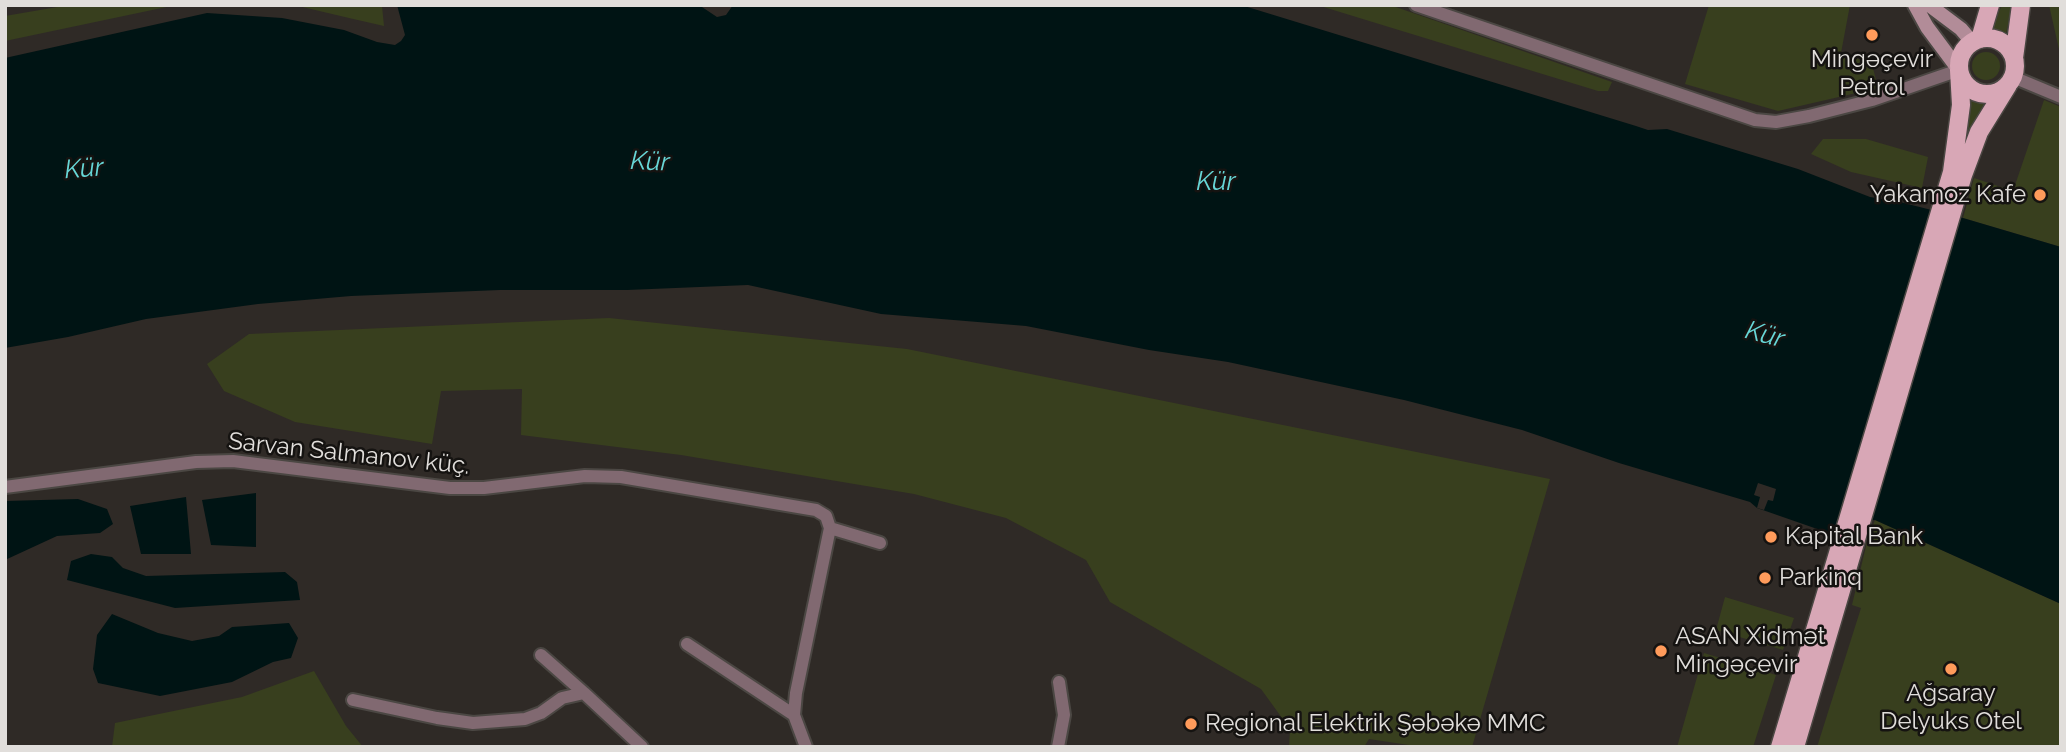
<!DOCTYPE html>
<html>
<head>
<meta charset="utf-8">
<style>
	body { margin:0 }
	#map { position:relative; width:2066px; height:752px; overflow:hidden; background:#2f2a26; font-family:Raleway,sans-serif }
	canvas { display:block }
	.frame { position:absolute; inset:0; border:7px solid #e1dedb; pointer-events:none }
</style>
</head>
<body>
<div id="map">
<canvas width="2066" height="752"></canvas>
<div class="frame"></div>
</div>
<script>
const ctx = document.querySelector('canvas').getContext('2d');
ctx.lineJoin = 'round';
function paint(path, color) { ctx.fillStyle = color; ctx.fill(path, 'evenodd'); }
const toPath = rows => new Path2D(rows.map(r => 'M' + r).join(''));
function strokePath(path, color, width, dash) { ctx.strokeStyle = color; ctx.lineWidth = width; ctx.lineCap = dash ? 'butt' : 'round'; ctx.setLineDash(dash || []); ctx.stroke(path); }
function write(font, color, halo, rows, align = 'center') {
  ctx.font = font + ' Raleway,sans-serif'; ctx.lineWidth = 5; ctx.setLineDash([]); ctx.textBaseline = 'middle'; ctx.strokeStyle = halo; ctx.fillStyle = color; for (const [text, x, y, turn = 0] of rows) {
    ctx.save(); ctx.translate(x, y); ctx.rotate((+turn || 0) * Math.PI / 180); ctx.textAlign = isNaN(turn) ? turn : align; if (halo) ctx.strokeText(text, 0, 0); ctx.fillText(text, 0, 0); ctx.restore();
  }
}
paint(toPath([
	[69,5,176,5,5,41,5,16],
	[294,5,382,6,384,26,349,18],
	[1317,5,1390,5,1612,82,1608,91,1598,91],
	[1709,5,1850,5,1841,53,1872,64,1878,88,1778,111,1685,84],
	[2002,5,2012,5,2006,34,1991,29],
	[2049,5,2061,5,2061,58],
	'1972 66a14 14 0 1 1 28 0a14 14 0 1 1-28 0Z',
	[1970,99,1984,104,1967,141],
	[2044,100,2061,107,2061,247,1963,218,1974,178,2013,191],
	[1823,139,1866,139,1928,157,1922,188,1851,172,1811,154],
	[609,318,907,349,1550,479,1472,747,1422,747,1369,739,1364,747,1289,747,1290,729,1261,689,1110,602,1086,560,1006,518,914,494,681,455,521,435,522,389,441,391,432,444,295,422,224,391,207,364,249,334],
	[1875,520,2061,604,2061,747,1817,747,1861,608,1852,605,1867,542],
	[1725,597,1794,618,1783,650,1716,630],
	[1704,653,1776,675,1753,747,1677,747],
	[314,671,346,726,363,747,112,747,115,723,242,697]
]), '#383f1e');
paint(toPath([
	[397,5,699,5,717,17,726,15,733,5,1241,5,1636,126,1648,130,1667,129,1798,169,1870,197,1900,202,1963,218,2061,247,2061,604,1875,520,1859,521,1830,532,1823,531,1757,508,1750,502,1619,463,1522,430,1404,400,1228,362,1149,350,1026,326,881,314,748,285,627,290,500,290,351,296,258,304,146,319,68,337,5,348,5,58,207,13,282,18,344,30,377,42,395,45,401,41,405,35],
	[256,493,256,547,211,545,202,500],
	[186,497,191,554,141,554,130,506],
	[78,499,107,509,113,524,100,533,57,536,5,560,5,501],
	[91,554,112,557,123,568,146,576,285,572,297,582,300,600,175,608,67,580,71,561],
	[112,614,158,633,192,641,219,636,232,627,289,623,298,638,291,658,273,662,232,682,160,696,98,683,93,669,97,635]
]), '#001414');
paint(toPath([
	[1758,483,1776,489,1773,501,1768,500,1764,510,1757,508,1760,497,1754,495]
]), '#2f2a26');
const street = toPath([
	[1416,5,1755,120,1776,122,1809,116,1872,100,1959,70],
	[2013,77,2061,97],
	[5,487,196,462,233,461,450,488,484,488,585,476,621,477,816,510,826,516,830,528,796,693,794,715,806,747],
	[830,528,880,543],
	[687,644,794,715],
	[541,655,584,693],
	[353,700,437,718,473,723,525,719,541,713,562,698,584,693,642,747],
	[1058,747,1064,715,1059,682]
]);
const secondary = toPath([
	[1915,5,1927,27,1959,70],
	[1929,5,1961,29,1972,42]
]);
const primary = toPath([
	'1959 66a28 28 0 1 1 56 0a28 28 0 1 1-56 0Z',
	[1980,39,1990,5],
	[2014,58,2021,5],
	[1780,747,1952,172,1961,105,1959,70],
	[1795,747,1963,175,1979,132,2008,85]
]);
strokePath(street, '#4b4743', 16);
strokePath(secondary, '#4b4743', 18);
strokePath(primary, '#4b4743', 21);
strokePath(street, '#816971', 12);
strokePath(secondary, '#b28c98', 14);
strokePath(primary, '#d8a7b6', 18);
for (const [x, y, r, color] of [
	[1872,35,7,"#ff9b5b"],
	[2040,195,7,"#ff9b5b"],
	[1771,537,7,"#ff9b5b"],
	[1765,578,7,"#ff9b5b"],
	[1661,651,7,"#ff9b5b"],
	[1951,669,7,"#ff9b5b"],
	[1191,724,7,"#ff9b5b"]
]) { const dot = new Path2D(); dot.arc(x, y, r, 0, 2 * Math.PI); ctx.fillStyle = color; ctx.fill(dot); strokePath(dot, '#151311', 2.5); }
write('24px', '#e1dedb', '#151311', [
	["Mingəçevir",1872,60,"center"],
	["Petrol",1872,88,"center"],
	["Yakamoz Kafe",2026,195,"right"],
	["Kapital Bank",1785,537],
	["Parkinq",1779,578],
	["ASAN Xidmət",1675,637],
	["Mingəçevir",1675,665],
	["Ağsaray",1951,694,"center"],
	["Delyuks Otel",1951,722,"center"],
	["Regional Elektrik Şəbəkə MMC",1205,724]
], 'left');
write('24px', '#e1dedb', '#151311', [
	["Sarvan Salmanov küç.",349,454,6]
]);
write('italic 26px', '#67d7d7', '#151311', [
	["Kür",650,162,2],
	["Kür",84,169,-4],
	["Kür",1216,182],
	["Kür",1765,335,15]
]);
</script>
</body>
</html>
